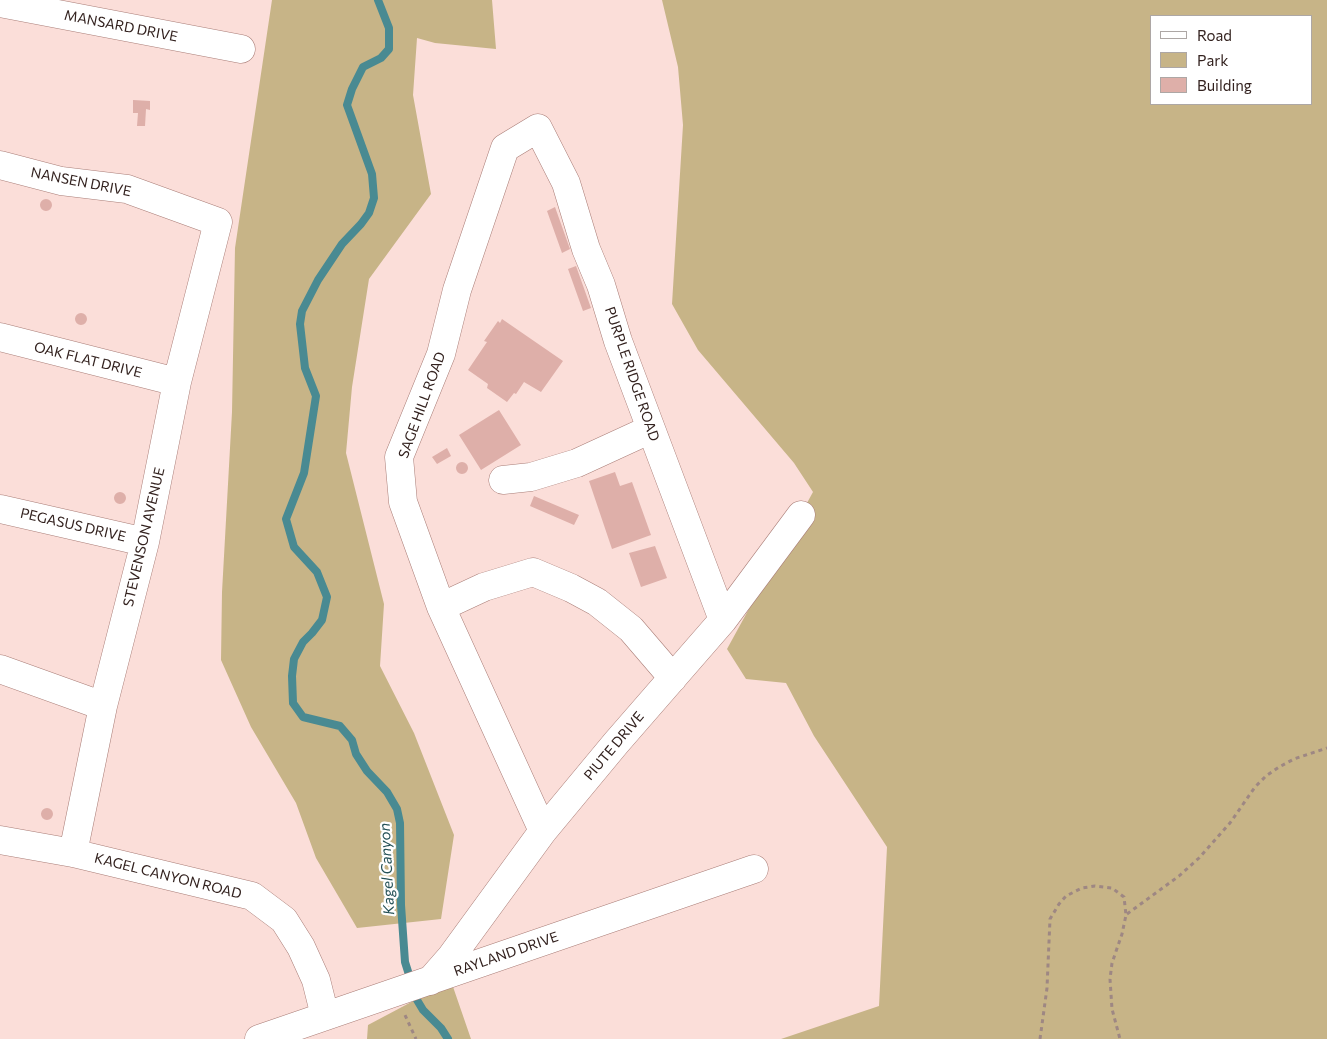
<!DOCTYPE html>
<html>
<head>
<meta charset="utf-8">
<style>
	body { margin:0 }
	#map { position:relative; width:1327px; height:1039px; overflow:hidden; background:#fbded9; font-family:Commissioner,sans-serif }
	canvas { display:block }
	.legend { position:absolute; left:1150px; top:15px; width:162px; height:90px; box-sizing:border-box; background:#fff; border:1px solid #ada7a5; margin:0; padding:6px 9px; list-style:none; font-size:15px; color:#33221f }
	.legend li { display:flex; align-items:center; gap:10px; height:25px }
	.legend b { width:25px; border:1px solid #ada7a5 }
</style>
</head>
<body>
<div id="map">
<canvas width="1327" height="1039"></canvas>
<ul class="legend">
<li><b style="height:6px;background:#fff"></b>Road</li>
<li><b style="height:14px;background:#c7b487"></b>Park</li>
<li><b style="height:14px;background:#deafa9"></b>Building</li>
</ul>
</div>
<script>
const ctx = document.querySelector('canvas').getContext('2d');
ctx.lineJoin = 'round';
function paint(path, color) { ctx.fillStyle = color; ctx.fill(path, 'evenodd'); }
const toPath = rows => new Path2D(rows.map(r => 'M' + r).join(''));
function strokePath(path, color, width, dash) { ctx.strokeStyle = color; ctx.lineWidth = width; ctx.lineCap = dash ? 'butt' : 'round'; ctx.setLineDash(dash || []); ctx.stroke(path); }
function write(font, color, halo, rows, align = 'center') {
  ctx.font = font + ' Commissioner,sans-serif'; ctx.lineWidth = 4.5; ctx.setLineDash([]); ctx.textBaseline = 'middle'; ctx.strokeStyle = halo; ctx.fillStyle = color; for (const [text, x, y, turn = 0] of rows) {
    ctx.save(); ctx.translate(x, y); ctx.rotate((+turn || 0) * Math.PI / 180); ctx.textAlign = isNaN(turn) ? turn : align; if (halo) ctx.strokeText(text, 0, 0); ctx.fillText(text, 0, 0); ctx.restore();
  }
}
paint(toPath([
	[272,0,492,0,496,49,435,43,417,38,413,95,431,194,369,279,352,387,346,453,384,604,380,666,414,733,454,835,441,919,357,928,316,858,296,803,251,727,221,660,222,592,232,412,235,248],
	[662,0,1327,0,1327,1039,781,1039,879,1006,887,847,814,736,786,683,746,679,727,649,813,492,794,463,698,350,672,304,683,125,678,67],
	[1151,16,1311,16,1311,104,1151,104],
	[451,981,471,1039,367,1039,368,1025]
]), '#c7b487');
strokePath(toPath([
	[378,0,389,28,389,49,381,58,363,67,352,89,347,105,372,174,374,198,369,213,361,224,342,244,318,280,302,311,300,324,305,368,316,396,304,473,286,519,294,547,317,572,327,597,322,620,312,633,303,642,294,659,292,676,293,703,303,717,340,726,352,740,356,754,367,771,387,792,397,809,400,823,401,905,405,962,417,1000,423,1010,441,1028,448,1039]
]), '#498a92', 8);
paint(toPath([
	[133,100,150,101,150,110,146,109,145,126,137,126,138,113,133,113],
	'40 205a6 6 0 1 1 12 0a6 6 0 1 1-12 0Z',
	[555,207,570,249,562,253,547,211],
	[576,266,591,308,583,311,568,269],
	'75 319a6 6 0 1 1 12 0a6 6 0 1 1-12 0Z',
	[502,319,563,361,541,392,524,382,516,394,514,393,507,402,487,388,488,384,468,370,487,342,484,341,498,321,500,323],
	[499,410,521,445,481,470,459,435],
	[447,448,451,456,437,464,432,457],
	'456 468a6 6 0 1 1 12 0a6 6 0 1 1-12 0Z',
	[615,472,620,486,632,482,651,535,612,549,589,481],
	'114 498a6 6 0 1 1 12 0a6 6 0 1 1-12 0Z',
	[534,496,579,515,574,525,530,506],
	[655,546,667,578,641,587,629,553],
	'41 814a6 6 0 1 1 12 0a6 6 0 1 1-12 0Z'
]), '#deafa9');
const minor = toPath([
	[0,3,241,49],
	[0,165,61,181,127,189,218,222,177,382,145,542,103,706,73,853],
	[0,337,177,382],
	[503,480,531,477,577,463,651,429],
	[0,509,145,542],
	[441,607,484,587,533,572,571,588,597,602,631,629,673,678],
	[0,669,103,706],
	[543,831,441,607,403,502,399,457,441,354,457,290,505,148,538,128,566,183,586,249,601,285,618,341,723,620],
	[0,840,73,853,252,896,284,920,301,947,316,980,325,1016],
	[430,981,451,957,543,831,616,743,723,620,801,515],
	[259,1039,754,869]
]);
strokePath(minor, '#a97d77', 29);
strokePath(toPath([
	[1127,914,1179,876,1199,858,1230,823,1255,787,1266,776,1279,767,1294,759,1327,748],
	[405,1015,416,1039],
	[1040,1039,1047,988,1050,919,1059,904,1066,896,1082,888,1095,886,1112,888,1124,897,1126,915,1122,934,1112,963,1110,979,1112,1009,1120,1039]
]), '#9e8783', 3, [4, 4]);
strokePath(minor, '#fff', 28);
write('14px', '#33221f', '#fff', [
	["MANSARD DRIVE",121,26,11],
	["NANSEN DRIVE",81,182,11],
	["OAK FLAT DRIVE",88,360,14],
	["PURPLE RIDGE ROAD",632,374,71],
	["SAGE HILL ROAD",422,405,-70],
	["PEGASUS DRIVE",73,525,13],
	["STEVENSON AVENUE",144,537,-77],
	["PIUTE DRIVE",614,746,-50],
	["KAGEL CANYON ROAD",168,876,14],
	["RAYLAND DRIVE",506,954,-19]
]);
write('italic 15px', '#265258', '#fff', [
	["Kagel Canyon",387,869,-93]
]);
</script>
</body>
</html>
